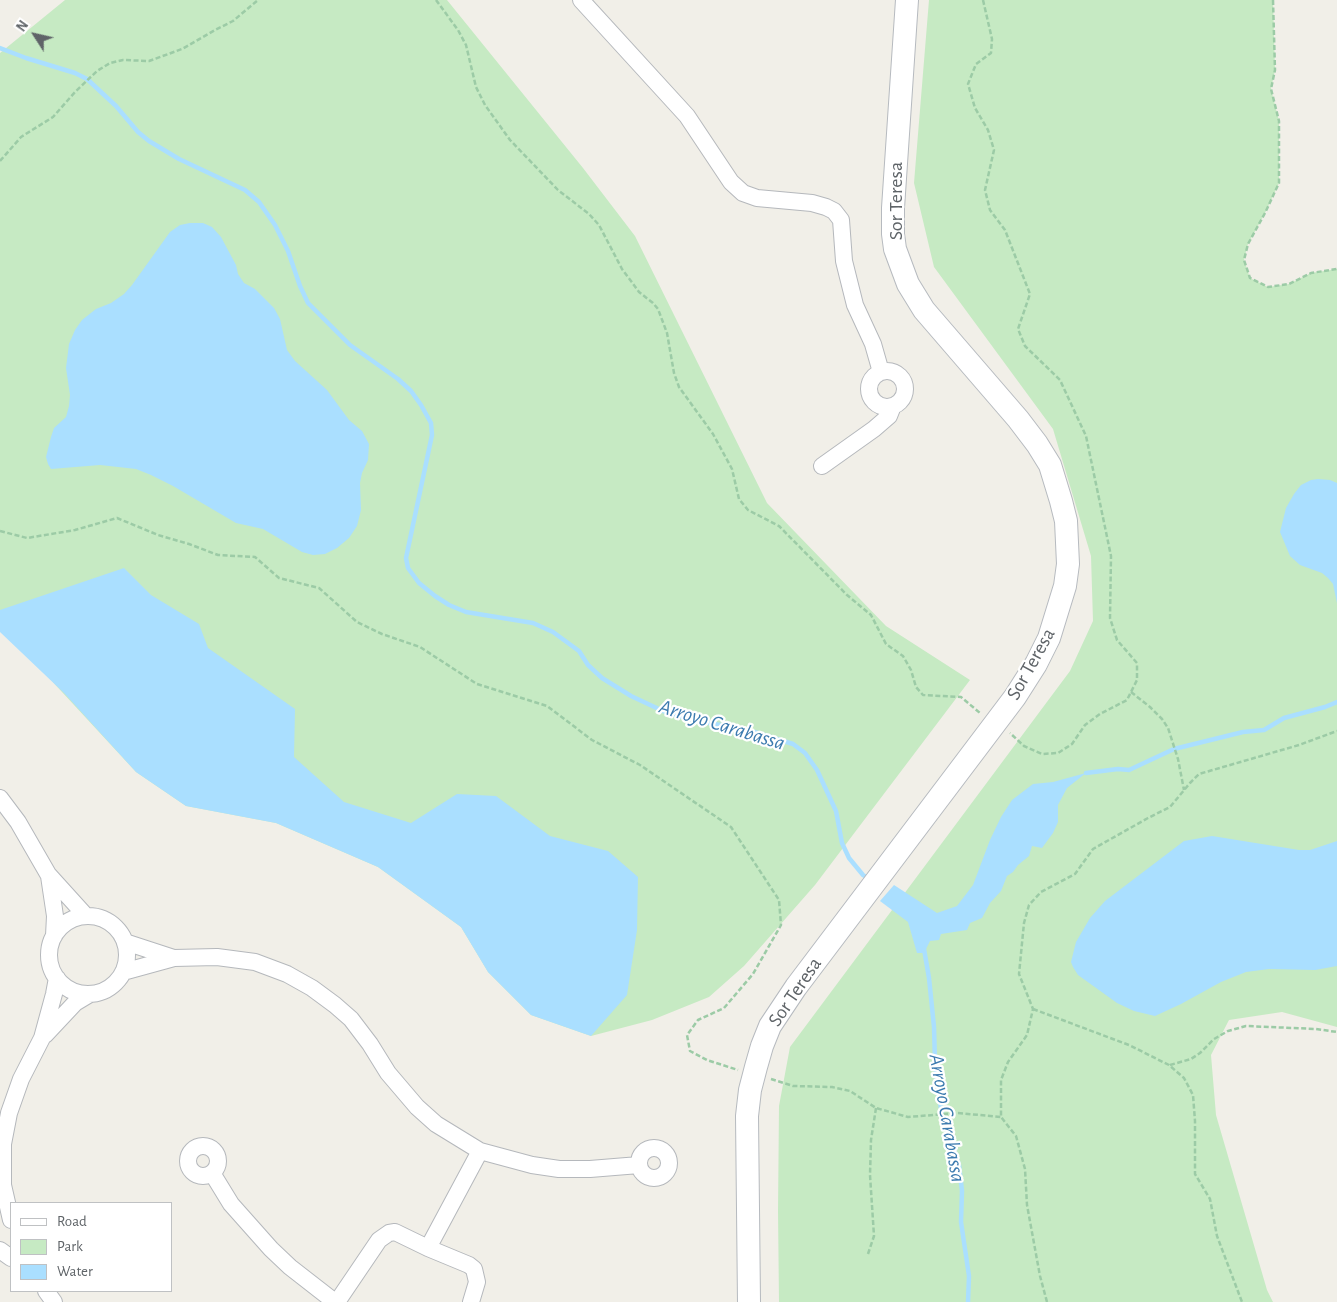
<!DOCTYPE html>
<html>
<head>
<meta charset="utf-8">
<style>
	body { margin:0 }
	#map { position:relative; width:1337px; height:1302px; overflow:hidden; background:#f1efe8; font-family:"Alegreya Sans",sans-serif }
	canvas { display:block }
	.legend { position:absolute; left:10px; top:1202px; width:162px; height:90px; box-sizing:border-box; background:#fff; border:1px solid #bfc1c3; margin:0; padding:6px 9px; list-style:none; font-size:15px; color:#5f6468 }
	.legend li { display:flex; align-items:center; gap:10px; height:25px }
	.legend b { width:25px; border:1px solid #bfc1c3 }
	.north { position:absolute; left:10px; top:10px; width:50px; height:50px; -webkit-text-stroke:4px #fff; paint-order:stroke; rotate:305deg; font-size:14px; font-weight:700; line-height:20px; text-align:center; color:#5f6468 }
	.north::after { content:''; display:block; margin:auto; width:18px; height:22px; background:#5f6468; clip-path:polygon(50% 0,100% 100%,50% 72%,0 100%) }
</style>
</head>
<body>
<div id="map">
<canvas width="1337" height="1302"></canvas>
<ul class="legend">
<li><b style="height:6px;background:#fff"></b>Road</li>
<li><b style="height:14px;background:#c6eac3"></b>Park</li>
<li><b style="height:14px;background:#aadfff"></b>Water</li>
</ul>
<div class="north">N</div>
</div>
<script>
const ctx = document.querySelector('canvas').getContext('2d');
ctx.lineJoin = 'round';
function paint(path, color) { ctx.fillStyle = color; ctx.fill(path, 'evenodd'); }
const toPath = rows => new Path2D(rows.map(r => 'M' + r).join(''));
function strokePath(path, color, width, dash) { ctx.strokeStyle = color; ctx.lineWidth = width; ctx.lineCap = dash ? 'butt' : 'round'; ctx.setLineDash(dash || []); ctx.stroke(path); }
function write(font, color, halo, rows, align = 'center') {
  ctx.font = font + ' "Alegreya Sans",sans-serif'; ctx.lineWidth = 4.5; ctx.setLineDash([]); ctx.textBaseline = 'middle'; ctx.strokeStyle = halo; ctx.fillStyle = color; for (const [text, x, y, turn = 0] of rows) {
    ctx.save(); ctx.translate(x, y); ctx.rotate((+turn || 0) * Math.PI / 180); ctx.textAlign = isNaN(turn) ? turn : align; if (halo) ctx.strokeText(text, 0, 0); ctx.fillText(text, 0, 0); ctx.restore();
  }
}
paint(toPath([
	[65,0,447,0,583,168,635,236,767,503,886,626,970,680,815,885,744,966,709,997,652,1020,591,1036,531,1015,488,972,461,927,378,867,276,823,186,806,136,772,0,625,0,53],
	[929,0,1273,0,1275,70,1271,89,1279,121,1279,183,1265,213,1248,244,1244,260,1250,278,1268,287,1289,284,1311,273,1337,269,1337,1027,1282,1012,1229,1020,1211,1055,1216,1115,1267,1290,1273,1302,779,1302,778,1211,779,1106,790,1047,1070,671,1093,621,1091,556,1053,429,934,267,914,183]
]), '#c6eac3');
paint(toPath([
	[190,223,203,223,212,227,221,237,236,265,238,274,244,283,255,289,274,308,280,319,287,350,295,361,327,390,349,420,362,431,369,444,368,460,362,473,360,483,361,510,357,526,349,538,337,548,325,554,313,555,302,552,263,529,236,523,173,486,151,475,136,469,100,465,51,469,48,464,46,457,51,437,54,428,66,417,69,406,70,395,66,368,69,344,75,330,82,320,96,309,111,303,124,294,132,285,170,232,180,225],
	[1318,479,1330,480,1337,483,1337,603,1333,584,1328,578,1322,573,1300,565,1290,556,1280,532,1286,508,1294,494,1301,485,1311,480],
	[124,568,151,595,199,624,208,648,295,709,294,757,344,802,411,823,457,794,496,796,550,836,608,851,638,877,637,930,627,995,591,1036,531,1015,488,972,461,927,378,867,276,823,186,806,136,772,64,693,0,632,0,610],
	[1086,773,1067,788,1058,805,1058,822,1053,833,1042,848,1032,846,1029,856,1018,865,1013,872,1007,876,1001,891,990,903,982,918,970,923,967,930,941,934,939,940,930,941,924,953,917,953,908,922,880,901,894,885,937,913,957,906,973,885,990,840,1001,817,1012,800,1033,784,1053,782],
	[1212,836,1299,850,1310,850,1337,841,1337,966,1315,970,1269,969,1246,972,1221,982,1181,1004,1155,1016,1134,1011,1117,1003,1078,975,1073,967,1071,962,1076,942,1090,918,1105,901,1184,841]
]), '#aadfff');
strokePath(toPath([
	[0,48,26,58,75,73,87,79,116,106,138,132,149,141,179,159,245,190,259,202,275,225,288,251,300,286,308,303,350,345,398,379,411,391,421,405,431,423,432,435,406,558,408,568,419,583,435,596,449,605,466,612,533,623,553,632,579,651,588,665,602,678,631,696,663,711,692,720,748,730,793,744,805,753,817,770,836,811,842,843,849,858,863,875,870,880],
	[1086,773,1118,769,1129,770,1174,749,1243,732,1264,730,1284,718,1325,707,1337,702],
	[924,949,929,978,934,1027,935,1062,938,1091,942,1114,959,1165,962,1191,961,1222,969,1276,968,1302]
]), '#aadfff', 4.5);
const street = toPath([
	[581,0,687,116,731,182,743,193,757,198,812,203,826,207,834,211,841,220,844,261,855,305,873,344,881,372],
	'869 389a18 18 0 1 1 36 0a18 18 0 1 1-36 0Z',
	[822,466,874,429,889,416,893,406],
	[0,798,18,822,48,874,86,916],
	[49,876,55,916,54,936],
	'49 955a39 39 0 1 1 78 0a39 39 0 1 1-78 0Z',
	[125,942,174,958],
	[123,972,174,958,217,957,255,962,287,974,312,988,335,1005,351,1019,370,1044,388,1073,417,1107,436,1124,480,1151,532,1165,559,1169,590,1169,639,1165],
	[45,1035,75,1003,90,994],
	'188 1161a15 15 0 1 1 30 0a15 15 0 1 1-30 0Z',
	'639 1163a15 15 0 1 1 30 0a15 15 0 1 1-30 0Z',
	[212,1173,231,1204,271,1249,290,1267,335,1302],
	[11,1220,3,1185,3,1144,9,1113,21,1079,42,1038,54,994,57,978],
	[428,1248,480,1151],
	[0,1250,11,1258],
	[46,1291,54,1302],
	[337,1302,379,1240,389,1233,395,1232,428,1248,469,1265,474,1269,477,1282,471,1302]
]);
const secondary = toPath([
	[749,1302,747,1116,750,1090,756,1067,762,1046,770,1026,796,987,1015,697,1036,664,1049,638,1065,586,1068,564,1066,521,1061,501,1050,465,1037,444,1018,419,924,310,908,284,895,249,893,234,893,208,907,0]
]);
strokePath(street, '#b5b8bc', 18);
strokePath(secondary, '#b6babf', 24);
strokePath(toPath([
	[436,0,458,30,466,45,476,87,485,105,510,140,558,190,589,214,599,225,622,269,631,281,639,292,653,303,658,309,667,333,674,373,679,387,713,434,732,469,739,499,748,510,779,526,847,595,871,615,886,644,903,656,911,670,916,687,923,695,961,697,980,713],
	[983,0,992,39,991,53,976,64,968,84,975,108,988,130,994,150,985,190,990,210,1005,230,1030,294,1018,329,1025,346,1060,380,1086,436,1111,556,1110,618,1117,640,1137,663,1137,680,1127,700,1100,714,1085,725,1072,744,1058,753,1042,754,1024,746,1010,733],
	[1273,0,1275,70,1271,89,1279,121,1279,183,1265,213,1248,244,1244,260,1250,278,1268,287,1289,284,1311,273,1337,269],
	[0,161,21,137,53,117,75,92,97,71,110,63,123,60,149,61,182,49,215,30,233,21,258,0],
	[0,531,27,538,75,530,117,518,158,535,189,544,218,555,255,557,279,578,319,588,357,622,382,634,420,647,477,684,547,706,592,740,640,765,731,827,779,900,781,925,753,974,724,1008,698,1020,687,1035,690,1051,707,1060,738,1070],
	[1131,692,1150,707,1162,719,1168,728,1178,759,1184,790],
	[1033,1009,1129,1045,1169,1065,1184,1078,1193,1095,1195,1121,1195,1174,1210,1199,1217,1236,1242,1302],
	[1170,1065,1191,1059,1200,1053,1214,1039,1228,1031,1246,1026,1316,1029,1337,1032],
	[771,1079,793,1086,832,1087,850,1091,876,1108,908,1117,958,1113,1001,1117],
	[868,1254,874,1236,870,1175,871,1140,876,1108],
	[1047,1302,1040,1276,1027,1205,1025,1169,1016,1136,1001,1117,1001,1080,1008,1062,1027,1035,1033,1009,1019,974,1024,923,1029,905,1041,892,1075,874,1093,849,1148,818,1170,807,1190,783,1199,774,1299,745,1337,731]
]), '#9ccba6', 2.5, [5, 2.5]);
strokePath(street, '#fff', 16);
strokePath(secondary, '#fff', 22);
write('20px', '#5f6468', '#fff', [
	["Sor Teresa",896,201,-90],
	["Sor Teresa",1031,664,-61],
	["Sor Teresa",795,992,-56]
]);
write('italic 21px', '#3c7baf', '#fff', [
	["Arroyo Carabassa",722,725,17],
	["Arroyo Carabassa",947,1118,80]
]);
</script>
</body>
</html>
